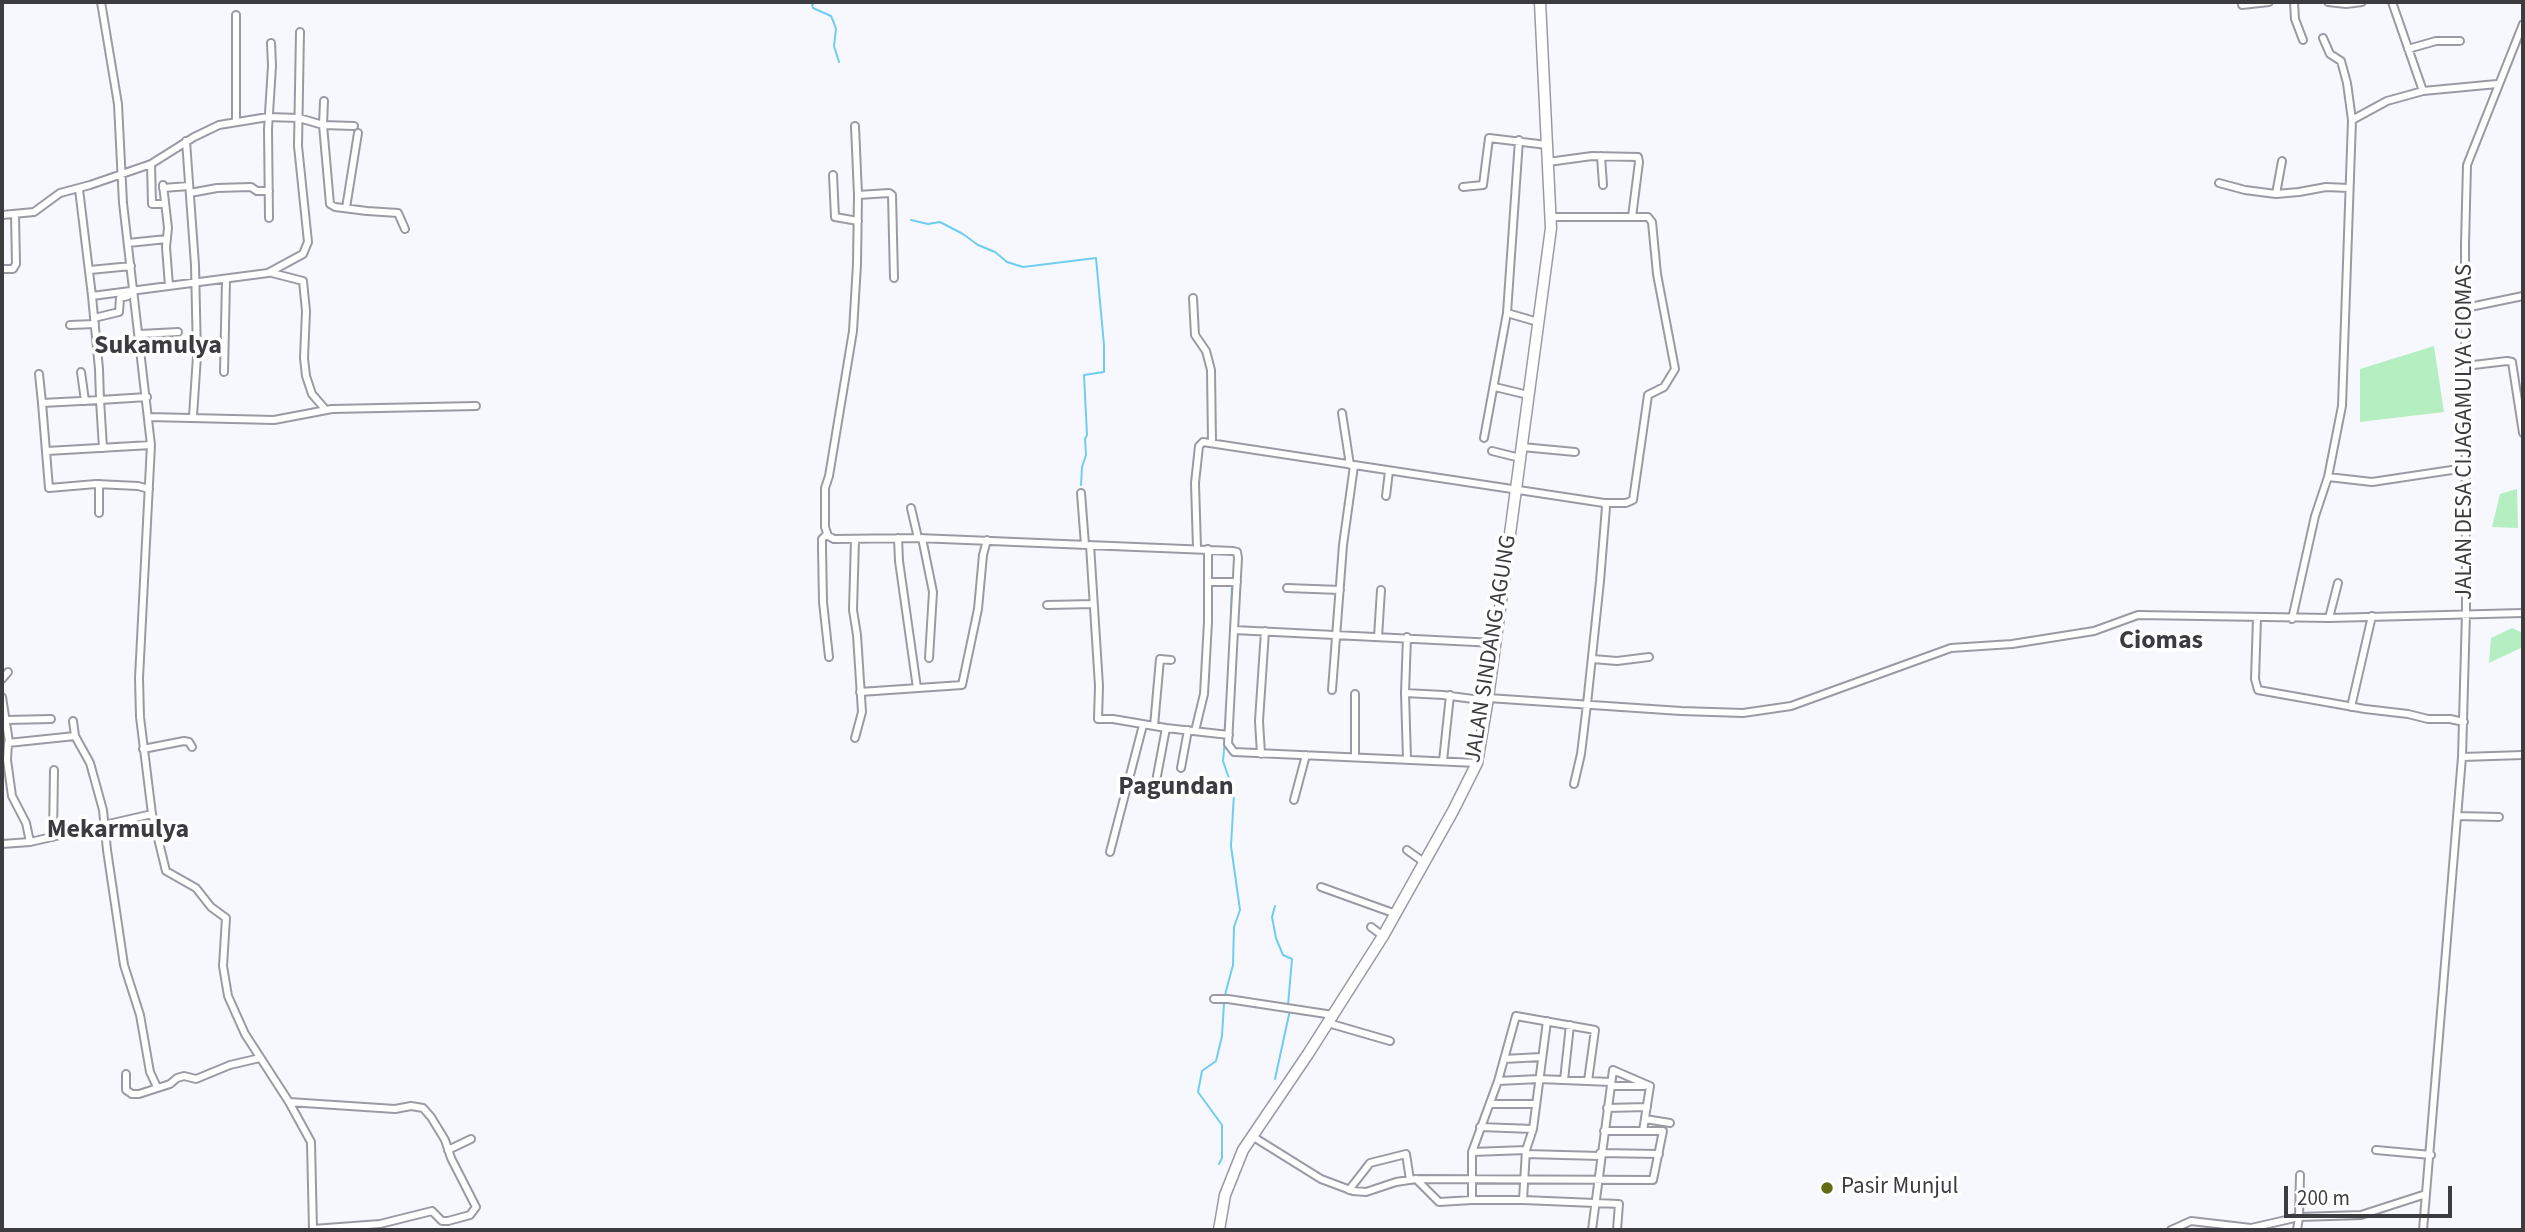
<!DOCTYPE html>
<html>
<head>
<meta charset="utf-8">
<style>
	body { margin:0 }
	#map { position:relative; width:2525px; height:1232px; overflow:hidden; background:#f7f8fe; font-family:"Source Sans 3",sans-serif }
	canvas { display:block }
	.frame { position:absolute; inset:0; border:4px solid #3c3c40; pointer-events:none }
	.scale { position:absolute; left:2284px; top:1186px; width:168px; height:32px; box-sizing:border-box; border:4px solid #3c3c40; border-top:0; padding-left:9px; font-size:21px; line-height:24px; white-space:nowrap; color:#3c3c40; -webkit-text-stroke:5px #fff; paint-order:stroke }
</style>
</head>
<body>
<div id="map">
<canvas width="2525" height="1232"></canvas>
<div class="frame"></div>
<div class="scale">200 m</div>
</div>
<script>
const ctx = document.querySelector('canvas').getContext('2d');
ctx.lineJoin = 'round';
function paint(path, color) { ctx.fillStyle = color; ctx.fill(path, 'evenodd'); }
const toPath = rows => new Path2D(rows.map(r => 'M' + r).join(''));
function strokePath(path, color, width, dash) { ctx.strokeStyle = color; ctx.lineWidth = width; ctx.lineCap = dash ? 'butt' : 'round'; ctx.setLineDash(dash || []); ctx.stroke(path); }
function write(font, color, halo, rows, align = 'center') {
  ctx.font = font + ' "Source Sans 3",sans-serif'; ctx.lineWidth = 7; ctx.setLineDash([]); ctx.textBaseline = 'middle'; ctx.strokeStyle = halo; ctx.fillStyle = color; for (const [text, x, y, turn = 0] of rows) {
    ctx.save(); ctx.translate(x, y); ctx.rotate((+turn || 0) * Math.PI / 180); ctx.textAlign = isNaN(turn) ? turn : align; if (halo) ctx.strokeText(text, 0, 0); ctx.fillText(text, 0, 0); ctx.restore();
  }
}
paint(toPath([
	[2434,346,2444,412,2360,422,2360,369],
	[2517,489,2518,528,2492,527,2500,494],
	[2512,628,2523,633,2523,647,2489,663,2491,638]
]), '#b5eec0');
strokePath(toPath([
	[815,2,812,5,813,8,831,16,834,23,836,29,834,46,839,62],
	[911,220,928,224,940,222,963,234,978,245,995,252,1007,262,1023,267,1096,258,1104,345,1104,372,1084,375,1087,435,1085,439,1086,455,1082,467,1081,485],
	[1230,648,1232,584],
	[1275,906,1272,917,1276,938,1283,955,1292,959,1288,1005],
	[1225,995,1233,965,1234,927,1240,910,1231,846,1234,793,1223,761,1225,739],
	[1275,1079,1290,1010],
	[1219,1164,1222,1158,1222,1125,1198,1092,1202,1071,1216,1061,1222,1036,1224,1003]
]), '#6fcdef', 2);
const minor = toPath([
	[101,2,118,104,123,203,151,445,139,678,140,717,152,814,166,871,196,888,211,907,226,918,223,966,228,996,245,1034,289,1102,311,1142,313,1230],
	[2294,2,2295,19,2303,40],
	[2328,2,2346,4,2362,2],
	[2392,2,2423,91,2497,84],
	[2242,5,2269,2],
	[2323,38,2330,54,2341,61,2347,83,2352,120],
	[2408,49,2436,41,2460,41],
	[324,101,323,125,354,126],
	[236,121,236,15],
	[855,126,858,195,857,264,853,331,829,476,825,488,825,527,828,536,834,539,918,538,1233,551,1237,552,1238,558,1234,630,1495,643],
	[1519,140,1507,313,1538,322],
	[186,141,195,265,197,356,193,416],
	[1601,156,1603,185],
	[1548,162,1592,156,1638,157,1639,162,1632,217],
	[151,164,152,204,165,204],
	[833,175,835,217,858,221],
	[2219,183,2245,190,2276,194,2299,192,2326,187,2349,188],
	[163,185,168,228,166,247,169,286],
	[1463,187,1483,185,1489,138,1547,145],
	[163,188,189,186],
	[79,189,92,296,268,273,303,254,308,242,298,146,300,32],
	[190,193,217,188,251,187,257,191,269,191],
	[2276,194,2282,161],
	[858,195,889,193,892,195,894,278],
	[346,208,358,133],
	[2,215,34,212,60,193,90,185,151,164,194,137,219,125,268,117,299,118,323,125,330,204,335,207,367,211,398,213,405,229],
	[1551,217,1648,217,1652,222,1657,274,1675,369,1664,387,1648,395,1633,500,1626,503,1604,503],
	[269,218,268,129,272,66,271,43],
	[128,243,167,239],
	[2,269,13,269,16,264,15,214],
	[90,270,131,266],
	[272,273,303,281,306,311,304,358,306,376,312,394,325,409],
	[92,296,99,369,100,400,147,397],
	[1193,298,1195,335,1206,351,1211,370,1212,442],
	[2465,308,2523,296],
	[94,318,119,312,120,298,128,296,131,291],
	[70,325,95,324],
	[140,334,178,332],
	[2465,366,2507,361,2512,362,2523,433],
	[81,372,85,401],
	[224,372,226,280],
	[39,374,42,403],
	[1495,387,1528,395],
	[1342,413,1350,465],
	[149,417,274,420,332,409,476,406],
	[1484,438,1507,313],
	[1522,447,1575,452],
	[103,448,100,400,42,403,49,488,96,484,138,486,149,489],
	[47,451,151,445],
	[1492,451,1520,458],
	[2328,477,2372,482,2465,468],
	[99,484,99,513],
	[1081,493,1085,545],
	[1386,496,1389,471],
	[911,508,918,538],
	[827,534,822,539,822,547,823,602,829,657],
	[898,538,899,561,917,688],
	[922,538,933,592,929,658],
	[1090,545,1099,686,1098,719,1113,719,1166,728,1229,735],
	[1197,548,1195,483,1199,446,1203,442,1604,503,1606,507,1600,581,1587,704,1581,754,1574,784],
	[1209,582,1237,582],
	[1287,588,1340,590],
	[1047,605,1093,604],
	[2257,618,2255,679,2258,690,2365,709,2408,714,2428,719,2450,719,2464,722],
	[2329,618,2338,583],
	[2292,619,2315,516,2328,477,2342,406,2352,120,2387,101,2423,91],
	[1234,630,1228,744,1234,752,1477,763],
	[1378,637,1381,590],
	[1407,637,1405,693,1443,695,1488,701],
	[1592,659,1617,661,1649,657],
	[2,679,8,672],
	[1332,690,1343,545,1354,466],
	[860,692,962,685,978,609,983,555,987,540],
	[1405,693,1407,759],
	[2,697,9,742],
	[1488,698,1681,711,1743,713,1791,706,1951,648,2012,644,2094,631,2138,615,2329,618,2523,613],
	[2351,707,2372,616],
	[7,720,51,719],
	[73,721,75,736],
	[1154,726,1160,659,1171,660],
	[1195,731,1204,694,1208,622,1208,549],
	[855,738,862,712,857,635,853,610,855,539],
	[143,749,184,741,189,742,192,747],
	[1261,754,1259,721,1265,631],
	[1355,757,1355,694],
	[2462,757,2523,755],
	[1443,761,1450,695],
	[1181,768,1188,730],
	[1157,776,1166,728],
	[1294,800,1306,755],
	[2457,816,2499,817],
	[53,837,54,770],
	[30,842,26,823,12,796,7,760,8,743,75,736,90,763,103,810,107,850,124,965,140,1015,150,1072,157,1087],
	[2,844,30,842,152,814],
	[1407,850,1425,863],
	[1110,852,1143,725],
	[1321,887,1396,914],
	[1371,927,1383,936],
	[1214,999,1228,999,1333,1015],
	[1547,1021,1533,1129,1526,1150,1523,1200,1619,1204,1617,1230],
	[1328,1023,1390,1041],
	[1504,1059,1541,1057],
	[126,1074,126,1090,132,1094,139,1094,170,1084,177,1078,184,1076,196,1079,230,1065,260,1058],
	[1564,1080,1570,1025],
	[1498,1081,1516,1016,1595,1030,1588,1081],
	[1611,1086,1644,1086],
	[289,1102,395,1109,411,1106,423,1108,431,1117,445,1140,451,1158,476,1207,470,1215,448,1221,442,1221,432,1211,380,1224,313,1229],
	[1490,1104,1536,1104],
	[1607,1108,1647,1107],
	[1645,1119,1670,1123],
	[1480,1127,1533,1129],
	[1643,1131,1650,1086],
	[1252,1136,1321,1179,1353,1191,1366,1192,1396,1182,1416,1179,1653,1180,1663,1131,1604,1131],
	[448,1150,471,1139],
	[2376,1150,2431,1155],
	[1472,1152,1526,1150],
	[1600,1153,1659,1154],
	[1526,1154,1600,1156],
	[1416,1179,1439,1202,1472,1200],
	[1349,1190,1370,1163,1406,1154,1410,1180],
	[1523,1200,1472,1200,1472,1152,1498,1081,1539,1079,1611,1082],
	[1592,1230,1613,1070,1650,1086],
	[2171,1230,2191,1221,2251,1228,2299,1217,2300,1175],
	[2297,1230,2299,1217,2361,1215,2426,1194],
	[2423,1230,2462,757,2466,613,2465,244,2467,165,2523,24]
]);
const primary = toPath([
	[1219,1230,1225,1195,1243,1150,1308,1054,1383,936,1453,811,1477,763,1488,698,1551,228,1540,2]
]);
strokePath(minor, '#9a9aa4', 10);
strokePath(primary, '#9a9aa4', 13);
strokePath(minor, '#fff', 6);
strokePath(primary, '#fff', 10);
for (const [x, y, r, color] of [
	[1827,1188,7,"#616c14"]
]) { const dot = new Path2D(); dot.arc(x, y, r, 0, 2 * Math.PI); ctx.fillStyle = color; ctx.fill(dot); strokePath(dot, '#fff', 2.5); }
write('23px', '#3c3c40', '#fff', [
	["JALAN DESA CIJAGAMULYA CIOMAS",2466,432,-90],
	["JALAN SINDANG AGUNG",1492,649,-81]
]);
write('23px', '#3c3c40', '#fff', [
	["Pasir Munjul",1841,1188]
], 'left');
write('bold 26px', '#3c3c40', '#fff', [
	["Sukamulya",158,347],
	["Ciomas",2161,642],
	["Pagundan",1176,788],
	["Mekarmulya",118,831]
]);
</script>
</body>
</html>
